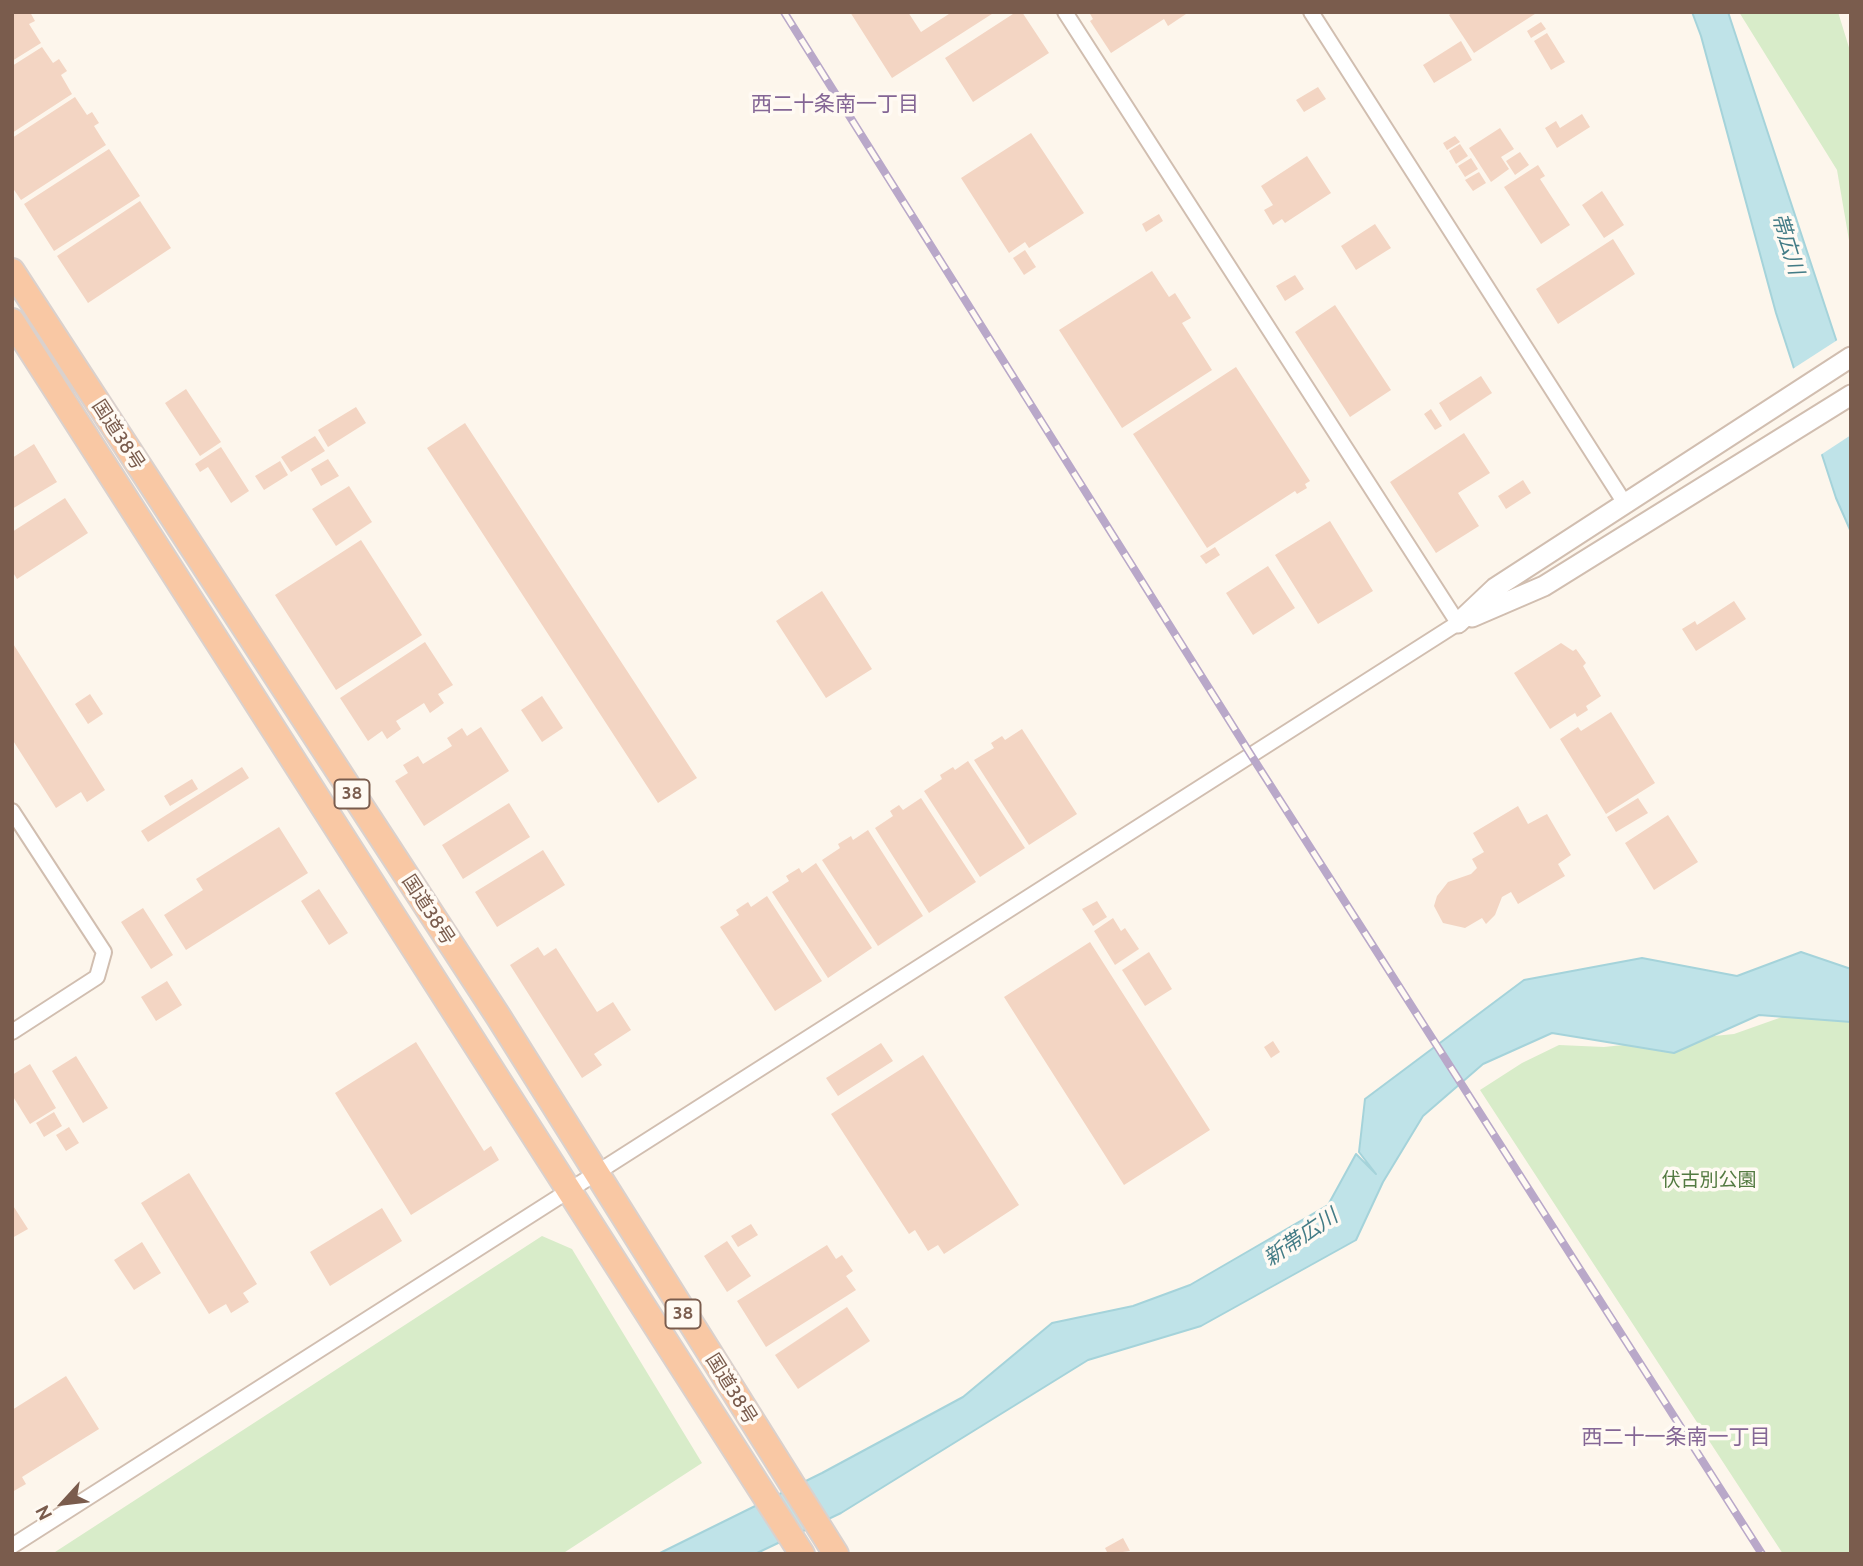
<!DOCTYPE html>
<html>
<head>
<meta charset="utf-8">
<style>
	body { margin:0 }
	#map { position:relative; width:1863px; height:1566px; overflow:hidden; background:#fdf6ec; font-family:Cabin,sans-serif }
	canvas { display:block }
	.frame { position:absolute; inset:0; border:14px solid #7a5c4d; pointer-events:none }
	.north { position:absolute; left:28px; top:1468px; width:70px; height:70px; -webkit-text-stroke:5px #fffaf3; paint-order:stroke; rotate:243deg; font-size:19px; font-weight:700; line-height:28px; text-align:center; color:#7a5c4d }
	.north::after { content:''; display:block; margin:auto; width:24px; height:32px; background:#7a5c4d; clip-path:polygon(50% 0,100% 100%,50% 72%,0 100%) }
</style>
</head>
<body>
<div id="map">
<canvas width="1863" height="1566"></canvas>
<div class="frame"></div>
<div class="north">N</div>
</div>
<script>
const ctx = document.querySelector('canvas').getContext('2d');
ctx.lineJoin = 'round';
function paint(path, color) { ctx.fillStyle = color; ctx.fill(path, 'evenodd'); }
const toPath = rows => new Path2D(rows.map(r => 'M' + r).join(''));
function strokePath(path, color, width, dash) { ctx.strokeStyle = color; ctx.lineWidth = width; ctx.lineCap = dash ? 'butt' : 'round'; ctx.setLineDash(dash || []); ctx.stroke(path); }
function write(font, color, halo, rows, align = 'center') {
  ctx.font = font + ' Cabin,"Noto Sans JP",sans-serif'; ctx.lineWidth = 7; ctx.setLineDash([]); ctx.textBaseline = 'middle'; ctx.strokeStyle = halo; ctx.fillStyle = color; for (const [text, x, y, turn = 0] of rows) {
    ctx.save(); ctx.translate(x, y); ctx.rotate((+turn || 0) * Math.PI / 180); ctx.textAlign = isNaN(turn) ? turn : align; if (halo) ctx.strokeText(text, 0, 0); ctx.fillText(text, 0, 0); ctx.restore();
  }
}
paint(toPath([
	[1739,12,1838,12,1851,54,1851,252,1837,170],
	[1851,1005,1851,1554,1783,1554,1480,1090,1522,1063,1559,1045,1604,1047,1734,1034,1782,1017],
	[542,1236,572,1249,702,1463,562,1554,52,1554]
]), '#d8ecc9');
const water = toPath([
	[1692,12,1728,12,1851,385,1851,532,1836,498,1776,313,1701,36,1692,12],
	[1801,952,1851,969,1851,1022,1759,1015,1674,1053,1552,1033,1483,1064,1423,1116,1383,1182,1356,1240,1201,1326,1088,1360,841,1513,755,1554,658,1554,822,1473,963,1397,1052,1323,1133,1306,1190,1285,1328,1205,1356,1154,1376,1174,1359,1152,1365,1099,1524,980,1642,958,1737,976,1801,952]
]);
paint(water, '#bfe3e8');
strokePath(water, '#a5d3da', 2);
paint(toPath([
	[1839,339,1851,374,1851,435,1819,456,1791,370]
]), '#fdf6ec');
paint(toPath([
	[12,12,30,12,35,21,29,24,41,43,12,61],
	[850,12,908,12,921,32,952,12,995,12,892,78],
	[1016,12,1022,12,1049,53,973,102,945,58],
	[1089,12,1189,12,1168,26,1164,19,1111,53,1090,21,1093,19],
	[1453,12,1538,12,1474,53,1449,15],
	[1541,22,1546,29,1531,38,1527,31],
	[1547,33,1565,62,1551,70,1534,41],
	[1461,41,1472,60,1434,83,1423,65],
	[42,47,53,63,59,59,67,71,61,75,72,94,12,133,12,66],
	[1318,87,1326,99,1304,112,1296,100],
	[75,97,87,115,92,112,99,123,94,126,106,145,21,200,12,187,12,138],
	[1582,114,1590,127,1557,148,1545,128,1556,121,1560,128],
	[1500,128,1514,149,1501,157,1509,169,1491,182,1469,148],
	[1031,133,1084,213,1029,248,1025,242,1009,253,961,178],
	[1455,136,1460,142,1447,150,1443,143],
	[1460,144,1468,156,1456,164,1449,151],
	[109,149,140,196,54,251,24,204],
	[1520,152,1529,165,1515,175,1506,161],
	[1307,156,1331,193,1285,223,1282,219,1273,225,1264,210,1273,205,1261,186],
	[1471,158,1478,169,1465,177,1458,166],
	[1538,165,1545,176,1540,179,1570,225,1541,244,1504,187],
	[1479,172,1486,183,1473,191,1465,180],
	[1602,191,1624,225,1604,238,1582,205],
	[140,201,171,248,88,303,57,256],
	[1159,214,1163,221,1146,232,1142,224],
	[1375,224,1391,248,1356,270,1341,246],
	[1613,239,1635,274,1558,324,1536,289],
	[1025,250,1036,267,1024,275,1013,258],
	[1152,271,1169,297,1175,293,1191,318,1182,323,1212,370,1122,428,1059,330],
	[1295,275,1304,289,1285,301,1276,286],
	[1335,305,1391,390,1350,417,1295,332],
	[1236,367,1310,481,1305,484,1307,488,1297,494,1295,491,1207,548,1133,434],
	[1481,376,1492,393,1450,421,1439,403],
	[186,389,221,442,200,456,165,403],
	[356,407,366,423,328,447,318,430],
	[1431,409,1442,426,1435,430,1424,414],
	[465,423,697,778,658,803,427,448],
	[1464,433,1490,473,1458,493,1479,526,1436,553,1390,482],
	[315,436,325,451,291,472,281,457],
	[34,444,57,482,12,509,12,458],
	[221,447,249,491,231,503,208,467,200,472,195,464],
	[328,459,339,476,321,486,311,469],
	[280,461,288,475,264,490,255,476],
	[1523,480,1531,493,1506,509,1498,496],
	[349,486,372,522,336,546,312,509],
	[65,498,88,533,17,579,12,571,12,532],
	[1330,521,1373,591,1318,624,1275,555],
	[361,540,422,635,336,690,275,595],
	[1215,547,1220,555,1206,564,1200,556],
	[1268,566,1295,608,1253,635,1226,593],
	[822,591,872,669,826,698,776,621],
	[1734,601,1746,619,1696,651,1682,629,1695,621,1697,625],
	[12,642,105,790,87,802,81,792,56,808,12,739],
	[425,642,453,685,438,694,444,703,430,713,424,703,396,721,401,729,387,739,382,731,368,741,340,698],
	[1561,643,1573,651,1576,649,1586,663,1583,666,1601,696,1586,706,1588,710,1577,717,1575,713,1550,729,1514,673],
	[90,694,103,714,88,724,75,704],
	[542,696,563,728,542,742,521,710],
	[1611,712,1655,783,1606,814,1560,739,1578,727,1581,731],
	[481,727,509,771,424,826,395,781,408,773,403,765,418,756,423,764,452,746,447,738,462,728,467,736],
	[1022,729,1077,814,1029,845,974,760,994,748,991,743,1002,736,1005,740],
	[968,761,1025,848,980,877,924,791,942,779,940,775,953,767,955,770],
	[242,767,249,778,148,842,141,831],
	[192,779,198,789,170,806,164,796],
	[921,798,976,882,929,913,875,828,893,816,890,811,899,805,903,810],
	[1638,798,1648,813,1616,832,1607,817],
	[509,803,530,837,463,879,442,845],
	[1518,806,1528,824,1547,814,1571,855,1558,864,1565,876,1518,904,1511,892,1502,897,1495,915,1486,924,1482,918,1465,928,1443,923,1434,906,1437,896,1448,882,1471,874,1477,868,1472,859,1484,852,1473,833],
	[1668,815,1698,862,1654,890,1625,843],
	[279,827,308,873,186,950,164,915,203,890,196,879],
	[868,830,923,916,878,946,822,860,840,848,838,844,851,836,853,840],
	[543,850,565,885,497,927,475,892],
	[816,863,872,948,828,978,772,892,789,881,786,876,799,868,802,873],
	[319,889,348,933,329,945,301,901],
	[767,896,822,981,775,1011,720,927,739,915,736,910,748,902,751,907],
	[1097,901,1107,917,1093,926,1082,909],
	[143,908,173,955,151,969,121,922],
	[1113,918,1121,931,1125,928,1139,949,1115,965,1094,931],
	[1090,942,1210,1130,1124,1185,1004,997],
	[538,947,544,956,556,948,597,1012,613,1002,631,1030,594,1054,602,1065,582,1078,510,965],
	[1149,952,1172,989,1145,1006,1122,970],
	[167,981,182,1005,156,1021,141,997],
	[1273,1041,1280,1052,1271,1058,1264,1047],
	[416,1042,484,1151,491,1146,499,1160,411,1215,335,1093],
	[881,1043,893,1061,838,1096,826,1078],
	[923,1055,1019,1205,944,1254,938,1245,928,1251,915,1230,909,1234,831,1114],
	[76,1056,108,1108,83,1123,52,1071],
	[30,1064,56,1108,30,1124,12,1095,12,1075],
	[54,1112,62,1126,44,1137,36,1123],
	[69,1127,79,1143,66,1151,56,1135],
	[189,1173,257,1284,243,1293,249,1302,231,1313,226,1304,209,1314,141,1203],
	[12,1204,28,1229,12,1238],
	[382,1208,402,1241,330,1286,310,1252],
	[751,1224,758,1235,738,1247,731,1236],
	[727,1241,751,1276,727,1292,704,1256],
	[142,1242,161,1273,134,1290,114,1260],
	[827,1245,836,1259,842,1255,853,1271,846,1276,856,1290,766,1347,737,1301],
	[847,1307,870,1341,798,1389,775,1355],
	[66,1376,99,1429,22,1477,26,1484,12,1492,12,1410],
	[1123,1538,1130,1551,1108,1554,1105,1548]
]), '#f3d5c3');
const minor = toPath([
	[1311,12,1624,502],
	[12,811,104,952,97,977,12,1032],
	[12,1546,1458,623,1065,12]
]);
const tertiary = toPath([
	[1472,617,1544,586,1851,395],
	[1458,623,1495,588,1851,357]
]);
const trunk = toPath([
	[12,271,498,1016,836,1554],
	[12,321,802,1554]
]);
strokePath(minor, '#d1beb0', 18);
strokePath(tertiary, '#d1beb0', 23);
strokePath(trunk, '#dad1cd', 28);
strokePath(minor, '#fff', 14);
strokePath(tertiary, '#fff', 19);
strokePath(trunk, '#f9c8a4', 24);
const rail = toPath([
	[784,12,1251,755,1762,1554]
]);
strokePath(rail, '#b9a8c9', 8);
strokePath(rail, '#fffaf3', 5, [16]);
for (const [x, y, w] of [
	[352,794,35],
	[683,1314,35]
]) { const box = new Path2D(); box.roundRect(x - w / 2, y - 14.5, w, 29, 5); ctx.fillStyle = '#fffaf3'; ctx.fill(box); strokePath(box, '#7a5c4d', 2); }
write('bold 18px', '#7a5c4d', null, [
	["38",352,794],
	["38",683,1314]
]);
write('19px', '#7a5c4d', '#fffaf3', [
	["国道38号",118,435,57],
	["国道38号",428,910,57],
	["国道38号",731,1389,58]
]);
write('19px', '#537a41', '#fffaf3', [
	["伏古別公園",1709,1180]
]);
write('21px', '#846695', '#fffaf3', [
	["西二十条南一丁目",835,105],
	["西二十一条南一丁目",1676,1438]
]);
write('italic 21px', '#437c86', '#fffaf3', [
	["帯広川",1787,244,73],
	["新帯広川",1301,1238,-34]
]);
</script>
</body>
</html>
